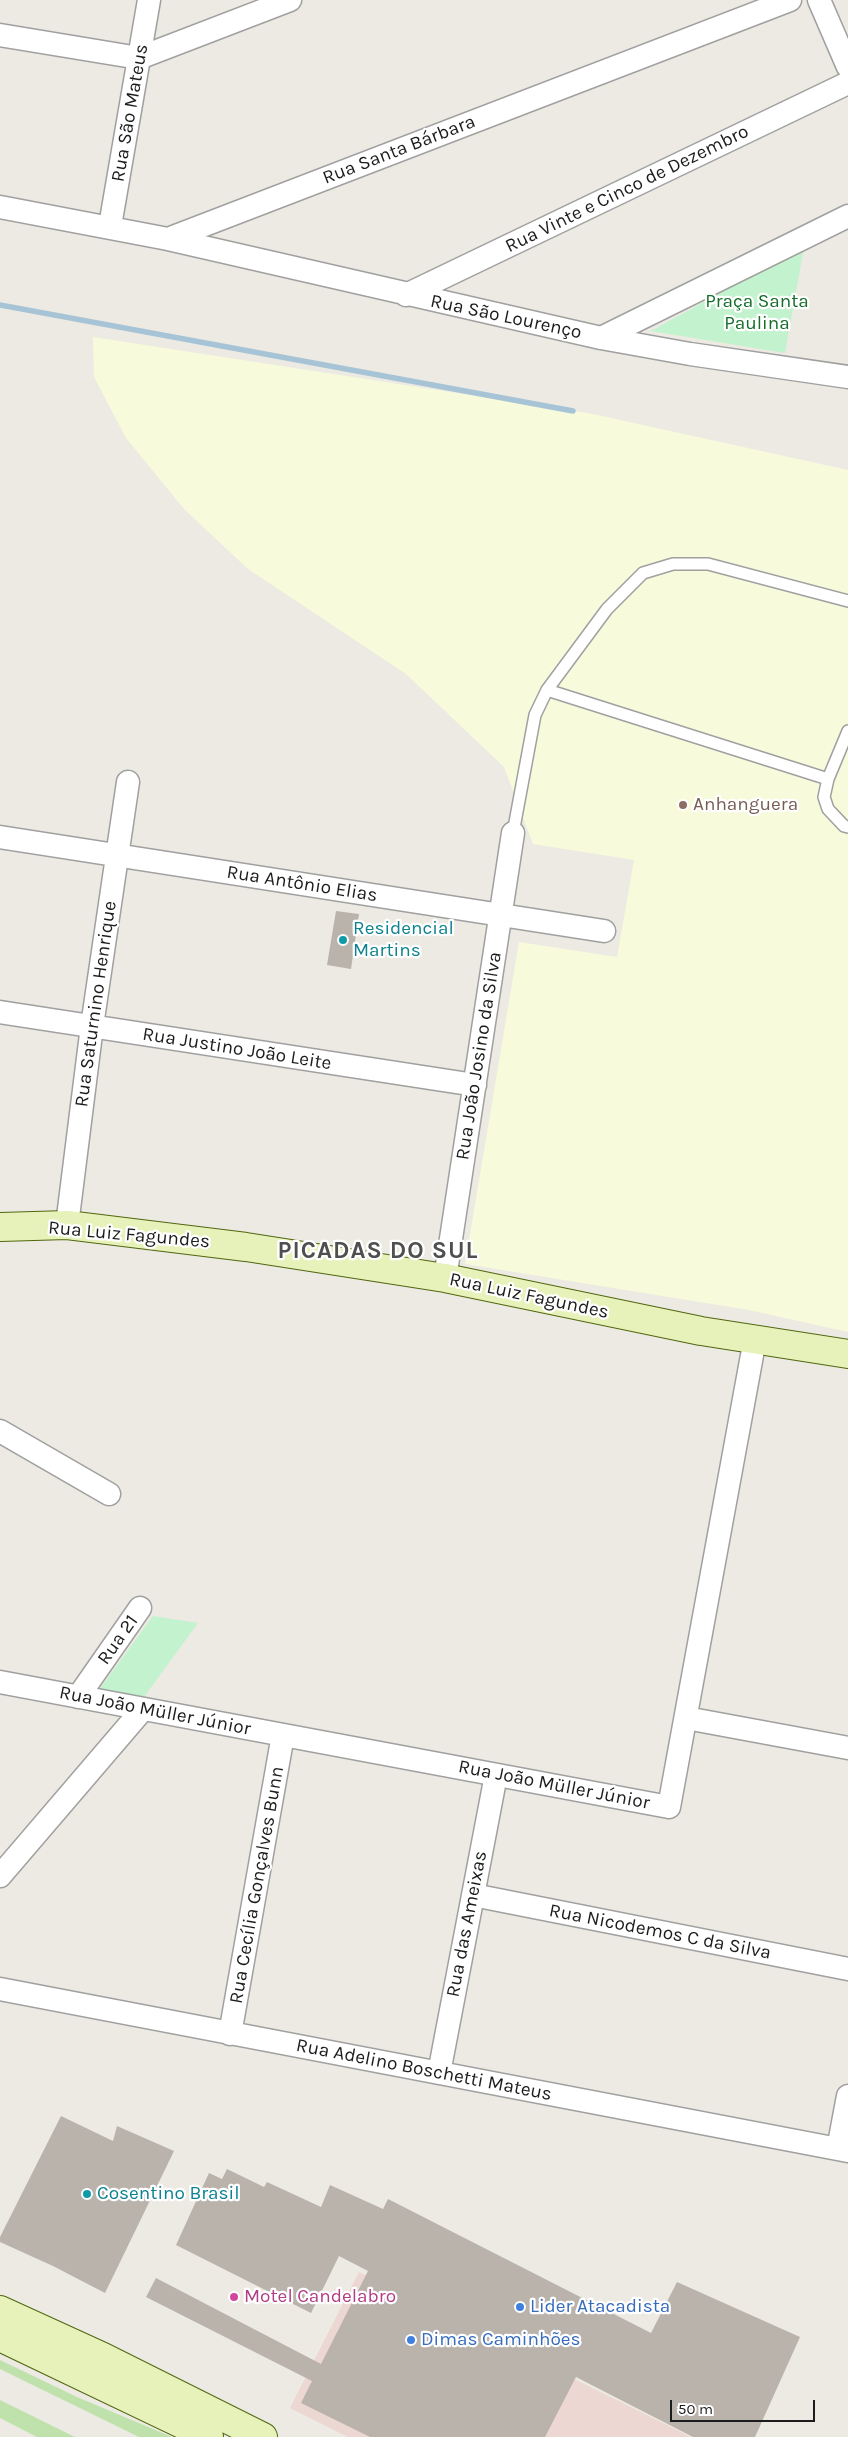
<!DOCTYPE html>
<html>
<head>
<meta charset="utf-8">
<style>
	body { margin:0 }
	#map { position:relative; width:848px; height:2437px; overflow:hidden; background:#eceae2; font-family:Karla,sans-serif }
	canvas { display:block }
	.scale { position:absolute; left:670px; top:2400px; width:145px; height:22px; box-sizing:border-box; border:2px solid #1c1c1c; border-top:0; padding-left:6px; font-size:15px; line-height:18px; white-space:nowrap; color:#1c1c1c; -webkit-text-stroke:4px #fff; paint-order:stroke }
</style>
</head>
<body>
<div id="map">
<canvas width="848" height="2437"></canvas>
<div class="scale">50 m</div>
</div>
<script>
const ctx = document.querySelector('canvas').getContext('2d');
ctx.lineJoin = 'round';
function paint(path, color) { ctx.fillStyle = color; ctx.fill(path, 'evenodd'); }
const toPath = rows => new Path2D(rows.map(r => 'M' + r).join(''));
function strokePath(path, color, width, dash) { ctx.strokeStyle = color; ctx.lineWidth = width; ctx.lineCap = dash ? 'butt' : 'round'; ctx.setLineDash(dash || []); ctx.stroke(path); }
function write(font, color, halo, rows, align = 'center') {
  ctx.font = font + ' Karla,sans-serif'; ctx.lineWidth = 4.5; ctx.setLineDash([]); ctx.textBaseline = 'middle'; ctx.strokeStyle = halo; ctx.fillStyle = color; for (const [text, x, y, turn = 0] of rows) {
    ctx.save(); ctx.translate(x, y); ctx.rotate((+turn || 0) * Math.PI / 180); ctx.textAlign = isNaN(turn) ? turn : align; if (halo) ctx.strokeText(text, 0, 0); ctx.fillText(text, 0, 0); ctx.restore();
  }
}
paint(toPath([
	[359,2272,691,2437,348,2437,290,2408]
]), '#ecd7d3');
paint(toPath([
	[93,337,593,414,848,470,848,1332,749,1310,465,1264,519,942,617,957,634,860,533,844,504,767,406,674,248,569,184,509,126,438,94,377]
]), '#f7fbdc');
paint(toPath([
	[0,2360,77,2397,172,2437,139,2437,0,2369],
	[0,2400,75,2437,37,2437,0,2418]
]), '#bfe2ac');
paint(toPath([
	[804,247,785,353,651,331],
	[153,1616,198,1623,144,1697,99,1690]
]), '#c2f3ce');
strokePath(toPath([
	[0,305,573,411]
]), '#a7c4d6', 5.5);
paint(toPath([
	[336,911,359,914,351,969,327,965],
	[61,2116,113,2141,117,2126,174,2151,105,2293,53,2266,0,2242,0,2237],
	[227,2169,264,2187,267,2182,321,2207,330,2185,383,2209,388,2199,651,2333,677,2282,800,2337,755,2437,693,2437,576,2377,545,2437,370,2437,301,2403,312,2381,146,2297,156,2278,321,2364,368,2271,339,2256,311,2313,176,2245,209,2173,222,2179]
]), '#b9b3ac');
const lane = toPath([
	[547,690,828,779],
	[848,731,828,779,824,797,828,809,844,826,848,827],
	[513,833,535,715,547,690,607,609,643,573,673,564,708,564,848,601]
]);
const street = toPath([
	[819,0,848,67],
	[0,35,139,58,290,0],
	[0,207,168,239,790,0],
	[110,226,149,0],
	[168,239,601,338,690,354,848,377],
	[406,295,848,83],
	[601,338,848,216],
	[0,837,604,931],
	[0,1012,475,1085],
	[67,1225,92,1026,128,782],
	[445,1278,513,833],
	[0,1431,109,1494],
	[0,1682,669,1807,755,1339],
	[78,1697,140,1608],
	[686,1718,848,1748],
	[0,1876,143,1709],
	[473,1895,848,1969],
	[0,1989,848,2151],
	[230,2034,283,1735],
	[439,2073,496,1775],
	[838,2149,848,2096]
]);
const secondary = toPath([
	[0,1227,67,1225,246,1247,445,1278,701,1331,848,1354],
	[0,2310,103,2357,263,2437],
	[0,2337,209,2437]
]);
strokePath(lane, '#a0a0a0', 14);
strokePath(street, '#a0a0a0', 25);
strokePath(secondary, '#50670f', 30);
strokePath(lane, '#fff', 11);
strokePath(street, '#fff', 22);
strokePath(secondary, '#e7f2ba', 28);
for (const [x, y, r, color] of [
	[683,805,5,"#8d6e63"],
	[343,940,5,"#0f9aa8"],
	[87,2194,5,"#0f9aa8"],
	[234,2297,5,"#d1479c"],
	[520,2307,5,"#3f7fe0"],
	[411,2340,5,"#3f7fe0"]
]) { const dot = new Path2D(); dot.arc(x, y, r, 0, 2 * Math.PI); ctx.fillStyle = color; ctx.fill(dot); strokePath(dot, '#fff', 2); }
write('19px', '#1c1c1c', '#fff', [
	["Rua São Mateus",130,113,-80],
	["Rua Santa Bárbara",399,150,-21],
	["Rua Vinte e Cinco de Dezembro",627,189,-26],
	["Rua São Lourenço",506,317,12],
	["Rua Antônio Elias",302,884,9],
	["Rua Saturnino Henrique",96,1004,-82],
	["Rua Justino João Leite",237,1049,9],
	["Rua João Josino da Silva",479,1056,-81],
	["Rua Luiz Fagundes",129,1235,5],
	["Rua Luiz Fagundes",529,1296,12],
	["Rua 21",118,1640,-55],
	["Rua João Müller Júnior",155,1711,11],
	["Rua João Müller Júnior",554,1785,11],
	["Rua Cecília Gonçalves Bunn",257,1885,-80],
	["Rua das Ameixas",467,1924,-79],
	["Rua Nicodemos C da Silva",660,1932,11],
	["Rua Adelino Boschetti Mateus",424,2070,11]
]);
write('19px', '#156e2a', '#fff', [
	["Praça Santa",757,302],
	["Paulina",757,324]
]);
write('19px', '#785e54', '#fff', [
	["Anhanguera",693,805]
], 'left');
write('19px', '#0d838f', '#fff', [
	["Residencial",353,929],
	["Martins",353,951],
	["Cosentino Brasil",97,2194]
], 'left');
write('19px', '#b23c85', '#fff', [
	["Motel Candelabro",244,2297]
], 'left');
write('19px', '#366cbe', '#fff', [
	["Lider Atacadista",530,2307],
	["Dimas Caminhões",421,2340]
], 'left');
ctx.letterSpacing = '1px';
write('bold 24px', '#4f4f4f', '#fff', [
	["PICADAS DO SUL",378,1251]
]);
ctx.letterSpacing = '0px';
</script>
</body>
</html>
